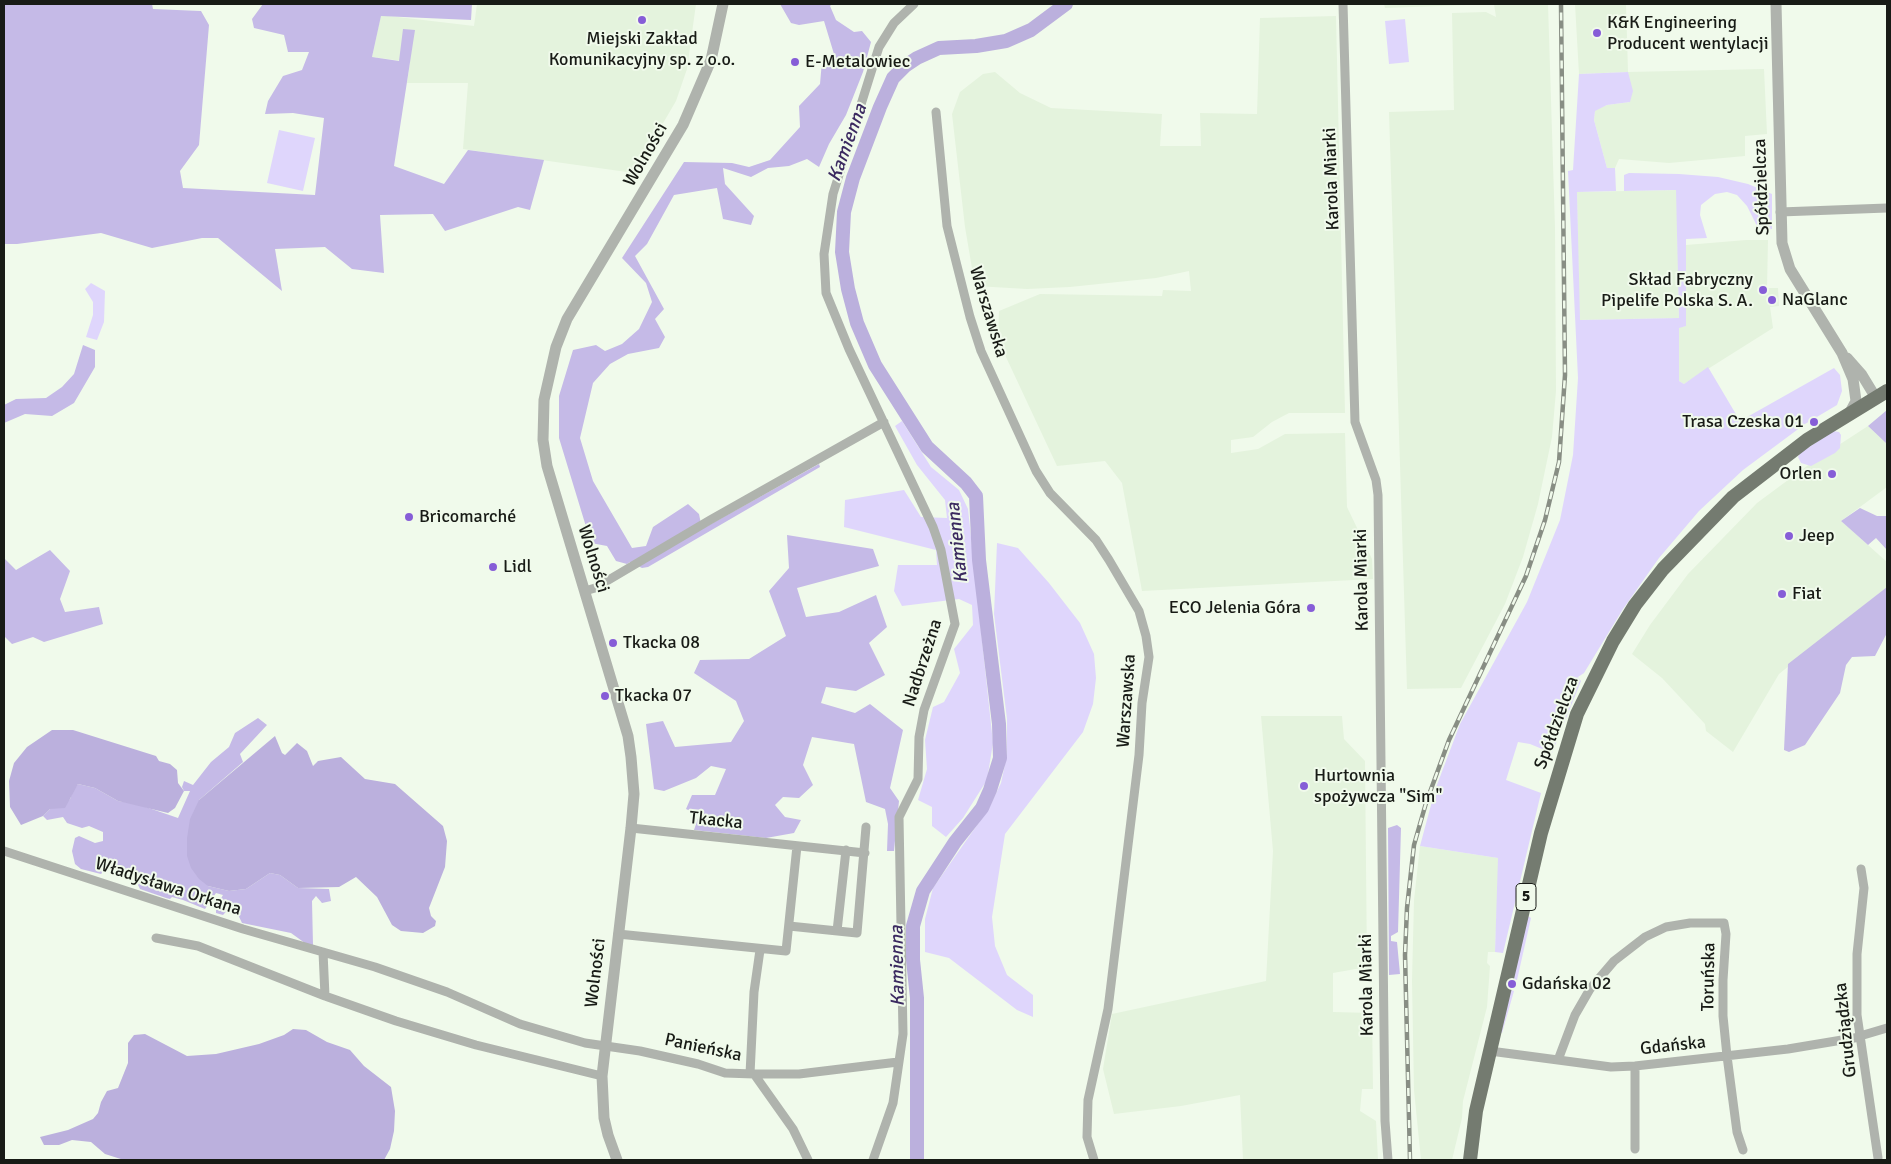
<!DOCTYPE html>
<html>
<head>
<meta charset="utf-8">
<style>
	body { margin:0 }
	#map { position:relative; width:1891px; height:1164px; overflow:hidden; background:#f0faeb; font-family:Signika,sans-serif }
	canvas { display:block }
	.frame { position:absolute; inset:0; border:5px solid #181b16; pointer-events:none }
</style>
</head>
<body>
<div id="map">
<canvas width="1891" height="1164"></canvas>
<div class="frame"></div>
</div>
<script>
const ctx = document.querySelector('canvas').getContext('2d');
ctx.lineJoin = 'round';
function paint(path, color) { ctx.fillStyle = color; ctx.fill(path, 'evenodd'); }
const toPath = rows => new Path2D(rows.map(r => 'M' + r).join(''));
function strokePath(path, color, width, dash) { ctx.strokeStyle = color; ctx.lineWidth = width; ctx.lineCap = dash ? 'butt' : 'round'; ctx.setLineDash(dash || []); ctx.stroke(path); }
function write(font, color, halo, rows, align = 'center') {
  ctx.font = font + ' Signika,sans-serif'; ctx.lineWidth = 4; ctx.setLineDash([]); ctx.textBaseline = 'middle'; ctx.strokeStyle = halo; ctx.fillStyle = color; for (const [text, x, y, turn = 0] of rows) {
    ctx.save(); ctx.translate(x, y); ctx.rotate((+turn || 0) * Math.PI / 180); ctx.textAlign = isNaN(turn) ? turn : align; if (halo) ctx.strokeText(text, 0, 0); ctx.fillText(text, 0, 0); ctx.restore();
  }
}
paint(toPath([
	[477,4,696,4,687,69,676,101,634,173,463,149,468,83,407,83,410,62,372,57,381,15,474,26],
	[1384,4,1494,4,1385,8],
	[1494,4,1548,4,1555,228,1556,391,1552,437,1538,504,1523,557,1505,604,1461,688,1407,689,1389,112,1454,110,1452,13,1486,12,1496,17],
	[1575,4,1626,4,1628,72,1764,69,1767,134,1745,136,1745,156,1669,163,1619,159,1615,168,1607,168,1594,120,1595,110,1607,105,1630,102,1628,72,1579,74],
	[1336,16,1345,413,1289,413,1272,422,1253,437,1231,440,1231,453,1258,449,1285,434,1345,433,1347,507,1372,559,1373,579,1142,591,1122,483,1105,461,1057,466,998,340,999,311,1040,294,1162,296,1163,290,1191,291,1189,271,1156,278,1070,287,1027,289,975,286,965,227,952,114,960,92,983,74,995,72,1020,93,1051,108,1162,114,1160,146,1201,146,1200,113,1257,114,1260,18],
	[1677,190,1679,318,1579,320,1577,192],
	[1746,240,1768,240,1767,288,1778,288,1779,306,1770,307,1773,328,1684,384,1679,381,1679,327,1686,326,1686,245],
	[1868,426,1887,444,1887,487,1841,521,1887,562,1887,587,1779,674,1733,752,1706,731,1705,724,1662,678,1632,654,1650,625,1688,574,1757,503,1811,463],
	[1261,716,1342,716,1344,739,1365,761,1367,967,1333,973,1333,1012,1372,1013,1373,1089,1362,1089,1360,1111,1376,1121,1378,1160,1243,1160,1240,1095,1181,1106,1114,1114,1103,1069,1112,1014,1266,981,1273,851],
	[1420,846,1498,858,1499,861,1495,952,1488,952,1487,963,1490,966,1487,1007,1463,1101,1462,1118,1452,1160,1421,1160,1414,1090,1412,981,1414,900]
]), '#e4f3dd');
paint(toPath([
	[1405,19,1409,62,1389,64,1385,21],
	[1628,72,1633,91,1630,102,1607,105,1595,111,1594,120,1607,168,1615,168,1616,191,1577,192,1580,320,1679,318,1676,190,1624,191,1624,175,1629,173,1679,174,1718,177,1748,184,1772,194,1772,229,1766,230,1758,228,1747,206,1737,195,1727,192,1715,194,1701,205,1700,215,1707,238,1686,239,1686,326,1679,328,1679,381,1684,384,1708,367,1740,421,1834,368,1840,375,1842,391,1837,405,1805,424,1743,470,1699,511,1659,558,1623,609,1584,673,1578,677,1581,681,1552,753,1530,744,1518,742,1506,780,1541,793,1503,953,1495,952,1498,858,1420,846,1435,790,1460,724,1527,602,1560,520,1573,455,1578,378,1568,171,1573,170,1579,74],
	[279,130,315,138,303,191,267,183],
	[91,283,105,291,104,322,97,340,86,337,93,315,93,302,85,289],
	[902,421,931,467,959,490,968,509,993,743,987,780,963,818,946,837,932,826,932,807,918,800,927,769,925,740,933,707,944,702,960,673,954,649,973,625,972,605,959,599,902,606,894,591,898,565,937,565,936,550,844,527,845,500,904,490,921,517,947,518,945,500,917,465,895,426],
	[1833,431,1839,432,1841,435,1840,448,1835,453,1811,466,1801,463,1798,457,1800,453],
	[997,543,1018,548,1049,583,1080,623,1094,654,1096,678,1093,704,1083,732,1005,834,992,917,995,946,1007,975,1033,995,1033,1017,1017,1010,949,958,925,952,925,919,933,888,989,808,1001,783,1007,755,1007,719,994,614],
	[1528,916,1531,918,1517,980,1513,980],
	[1511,990,1514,991,1502,1033,1500,1032]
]), '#dfd6fc');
paint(toPath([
	[4,4,152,4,153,9,201,11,209,25,199,145,180,171,183,188,315,195,324,118,293,113,265,114,268,101,283,76,302,70,309,52,288,52,284,35,254,28,252,19,263,4,472,4,471,20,381,16,372,57,399,61,403,29,415,30,394,166,444,184,468,150,544,160,530,210,518,207,445,231,433,214,380,215,384,273,352,269,325,247,275,249,282,291,218,238,202,238,152,248,101,233,17,244,4,244],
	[780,4,832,4,830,6,836,20,854,32,862,31,871,42,863,72,846,115,829,144,819,167,807,159,789,166,768,168,751,177,723,168,725,184,754,216,751,225,723,219,717,188,674,195,647,244,635,256,664,309,655,319,665,337,659,348,628,354,610,364,593,383,580,438,593,481,632,548,646,546,653,527,688,504,699,514,702,529,819,464,820,467,648,567,642,568,630,562,627,564,616,561,607,546,591,543,559,438,559,396,573,350,596,345,605,351,622,344,639,329,652,302,646,283,622,258,684,162,732,163,749,167,770,160,800,127,799,106,820,84,822,61,834,54,824,21,799,25,791,23],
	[83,345,95,350,95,367,74,403,52,416,25,414,4,423,4,405,16,399,46,398,62,387,74,374],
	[1887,410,1887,444,1868,426],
	[1860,508,1877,516,1887,516,1887,550,1876,538,1868,545,1841,521],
	[787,535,873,549,879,566,797,588,806,617,839,612,876,595,887,627,869,643,885,675,856,691,826,687,821,703,855,713,870,704,903,730,890,788,899,801,894,851,887,851,888,824,885,809,866,802,854,744,812,737,803,765,813,785,799,798,783,797,775,805,785,817,801,820,794,833,766,838,694,830,699,815,686,809,692,795,715,795,726,769,711,766,696,778,664,791,654,789,646,724,663,721,675,747,731,742,744,721,736,701,694,673,700,660,749,659,786,636,769,591,789,568],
	[50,550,70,571,60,599,65,612,99,607,103,624,44,642,33,637,12,644,4,636,4,558,16,570],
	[1887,587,1887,633,1875,656,1852,657,1846,665,1840,693,1805,745,1789,752,1784,750,1788,664],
	[258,718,267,725,240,754,243,762,199,800,208,886,229,891,246,889,270,873,280,875,298,888,329,889,331,901,322,903,316,896,312,901,313,945,309,946,291,933,242,923,233,904,223,915,216,913,216,907,223,895,216,893,205,909,183,900,172,897,170,899,166,898,140,889,138,885,141,878,126,873,119,873,116,864,112,862,101,874,81,869,75,864,72,851,75,838,79,836,95,843,103,841,103,832,89,826,82,828,67,823,63,817,47,820,43,816,50,809,70,799,73,790,78,784,95,788,118,801,137,804,178,818,190,791,184,791,182,787,184,781,193,785,211,762,229,747,235,733],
	[1397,825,1401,828,1398,932,1391,936,1391,941,1397,942,1400,974,1389,975,1388,828]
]), '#c5bae7');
paint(toPath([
	[52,730,73,730,156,756,159,761,170,764,177,770,178,783,184,791,175,808,168,813,118,801,95,788,78,784,65,808,50,809,43,816,21,825,10,807,9,781,14,763,27,747],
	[275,736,282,753,285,755,297,743,307,751,313,766,318,761,341,757,365,779,395,784,443,826,447,841,445,867,429,908,431,916,436,921,435,926,423,933,401,931,392,925,377,897,356,877,339,887,298,888,280,875,270,873,246,889,229,891,208,886,199,879,191,868,187,856,187,838,190,819,199,800],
	[293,1029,306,1030,327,1042,350,1050,364,1066,391,1087,395,1111,394,1131,390,1149,384,1160,124,1160,105,1154,91,1142,72,1140,59,1145,44,1145,40,1137,68,1130,93,1119,98,1113,101,1102,107,1091,118,1088,128,1063,128,1043,134,1035,145,1034,187,1056,216,1054,259,1044,284,1035]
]), '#bbb0dd');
strokePath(toPath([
	[917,1160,917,998,913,960,913,926,923,891,955,842,982,808,990,790,1000,758,999,724,979,560,976,496,966,483,927,447,875,365,857,323,848,289,842,252,844,212,853,178,880,107,893,78,905,66,917,58,939,48,976,46,1006,41,1031,30,1066,4]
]), '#bbb0dd', 14);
strokePath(toPath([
	[1343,4,1355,422,1376,480,1378,495,1385,1121,1388,1160],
	[936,112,947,226,970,317,981,351,1036,471,1050,493,1096,540,1109,560,1139,611,1146,636,1149,657,1142,703,1139,755,1108,1009,1088,1100,1087,1137,1094,1160],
	[1780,212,1887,208],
	[585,591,595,588,710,520,884,422],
	[631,828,865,853],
	[4,851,243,929,375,967,447,992,520,1024,585,1043,640,1051,698,1064,725,1073,754,1074,793,1129,808,1160],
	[1861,869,1864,888,1857,954,1857,1015,1878,1158],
	[789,926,857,933,866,827],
	[837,931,846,850],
	[618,934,786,951,797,846],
	[156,938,198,946,325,996,396,1021,476,1045,602,1076],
	[323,952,325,996],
	[1860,1036,1887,1028],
	[1490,1051,1611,1067,1635,1066,1788,1049,1860,1037],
	[1558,1060,1575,1015,1590,989,1614,961,1645,937,1666,927,1690,923,1724,923,1726,934,1723,980,1723,1016,1727,1056,1737,1132,1743,1150],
	[1635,1066,1635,1149],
	[750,1074,754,992,760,950],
	[754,1074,799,1074,898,1062],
	[873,1160,893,1103,903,1034,899,817,918,779,919,737,924,710,955,624,941,550,933,527,849,349,826,293,824,254,833,194,879,47,894,23,914,4]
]), '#afb3ad', 9);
strokePath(toPath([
	[1776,4,1782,243,1790,269,1842,353,1853,379,1856,401,1849,414],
	[1847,358,1862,375,1876,398],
	[617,1160,608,1135,604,1118,602,1076,631,828,634,794,631,757,628,736,547,466,543,440,544,400,556,347,567,319,683,125,711,60,723,4]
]), '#afb3ad', 11);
strokePath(toPath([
	[1470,1160,1476,1111,1541,833,1577,714,1613,641,1635,605,1663,569,1733,497,1807,440,1887,391]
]), '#747b70', 14);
const rail = toPath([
	[1410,1160,1405,955,1407,908,1414,845,1426,803,1449,740,1526,576,1545,520,1559,462,1565,375,1561,4]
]);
strokePath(rail, '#888e84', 4.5);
strokePath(rail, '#f0faeb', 2.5, [8]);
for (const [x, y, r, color] of [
	[642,20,5,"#865dd7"],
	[1597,33,5,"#865dd7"],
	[795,62,5,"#865dd7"],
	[1763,290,5,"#865dd7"],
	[1772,300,5,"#865dd7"],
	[1814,422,5,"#865dd7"],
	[1832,474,5,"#865dd7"],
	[409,517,5,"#865dd7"],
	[1789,536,5,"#865dd7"],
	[493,567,5,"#865dd7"],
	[1782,594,5,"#865dd7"],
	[1311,608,5,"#865dd7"],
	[613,643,5,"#865dd7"],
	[605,696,5,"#865dd7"],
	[1304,786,5,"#865dd7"],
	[1512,984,5,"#865dd7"]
]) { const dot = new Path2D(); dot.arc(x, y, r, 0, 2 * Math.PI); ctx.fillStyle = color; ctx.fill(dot); strokePath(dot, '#f0faeb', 2); }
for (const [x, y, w] of [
	[1526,897,20]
]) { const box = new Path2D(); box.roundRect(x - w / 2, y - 13.5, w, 27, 4); ctx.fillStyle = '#f0faeb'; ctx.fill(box); strokePath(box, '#181b16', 1); }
write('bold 16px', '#181b16', null, [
	["5",1526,897]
]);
write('18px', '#181b16', '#f0faeb', [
	["K&K Engineering",1607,23],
	["Producent wentylacji",1607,44],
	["Miejski Zakład",642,39,"center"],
	["Komunikacyjny sp. z o.o.",642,60,"center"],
	["E-Metalowiec",805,62],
	["Skład Fabryczny",1753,280,"right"],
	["Pipelife Polska S. A.",1753,301,"right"],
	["NaGlanc",1782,300],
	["Trasa Czeska 01",1804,422,"right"],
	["Orlen",1822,474,"right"],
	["Bricomarché",419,517],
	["Jeep",1799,536],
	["Lidl",503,567],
	["Fiat",1792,594],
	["ECO Jelenia Góra",1301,608,"right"],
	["Tkacka 08",623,643],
	["Tkacka 07",615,696],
	["Hurtownia",1314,776],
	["spożywcza \"Sim\"",1314,797],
	["Gdańska 02",1522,984]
], 'left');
write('18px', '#181b16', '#f0faeb', [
	["Wolności",646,155,-60],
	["Karola Miarki",1332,179,-92],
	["Spółdzielcza",1762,187,-92],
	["Warszawska",988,312,73],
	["Wolności",593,559,73],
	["Karola Miarki",1362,580,-91],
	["Nadbrzeżna",923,663,-72],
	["Warszawska",1127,701,-86],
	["Spółdzielcza",1557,723,-70],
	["Tkacka",716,821,6],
	["Władysława Orkana",168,887,18],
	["Wolności",596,973,-83],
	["Toruńska",1709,977,-89],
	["Karola Miarki",1367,985,-91],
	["Grudziądzka",1846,1030,-96],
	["Gdańska",1673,1046,-6],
	["Panieńska",703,1048,12]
]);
write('italic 19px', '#3b2a60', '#f0faeb', [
	["Kamienna",848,143,-70],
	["Kamienna",958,543,-96],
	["Kamienna",898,966,-91]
]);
</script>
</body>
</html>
